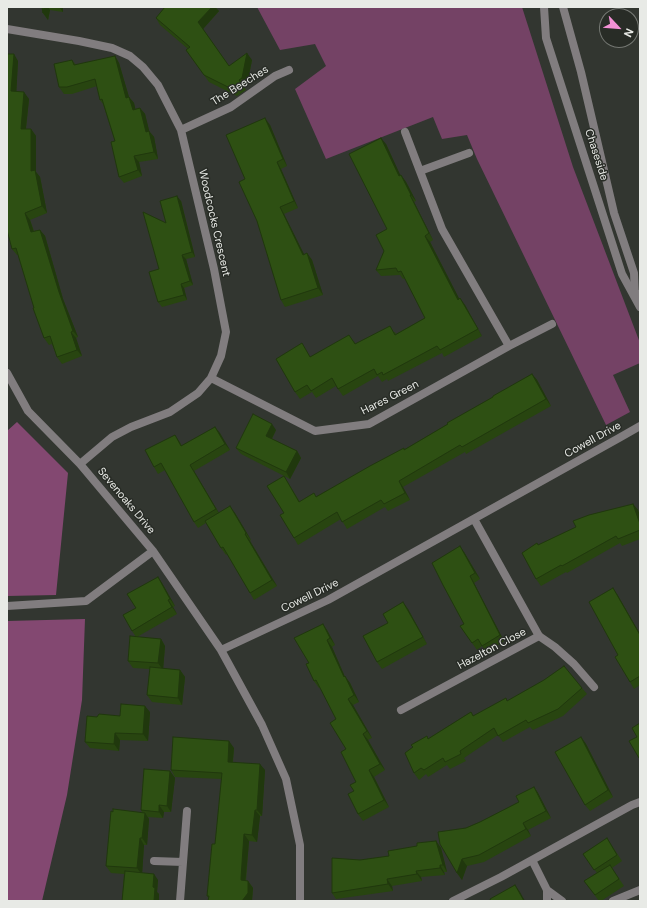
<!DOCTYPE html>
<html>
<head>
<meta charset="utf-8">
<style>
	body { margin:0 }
	#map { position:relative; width:647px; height:908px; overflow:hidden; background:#323630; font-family:"DM Sans",sans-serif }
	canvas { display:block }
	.frame { position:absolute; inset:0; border:8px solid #e8eae6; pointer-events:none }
	.north { position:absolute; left:599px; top:8px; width:40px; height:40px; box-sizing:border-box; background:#282c26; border:1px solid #757873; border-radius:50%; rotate:116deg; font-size:11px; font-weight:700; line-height:16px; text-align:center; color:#e8eae6 }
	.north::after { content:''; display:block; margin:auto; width:14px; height:18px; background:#f391d5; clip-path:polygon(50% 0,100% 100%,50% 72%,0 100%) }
</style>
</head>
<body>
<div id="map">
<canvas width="647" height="908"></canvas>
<div class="frame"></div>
<div class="north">N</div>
</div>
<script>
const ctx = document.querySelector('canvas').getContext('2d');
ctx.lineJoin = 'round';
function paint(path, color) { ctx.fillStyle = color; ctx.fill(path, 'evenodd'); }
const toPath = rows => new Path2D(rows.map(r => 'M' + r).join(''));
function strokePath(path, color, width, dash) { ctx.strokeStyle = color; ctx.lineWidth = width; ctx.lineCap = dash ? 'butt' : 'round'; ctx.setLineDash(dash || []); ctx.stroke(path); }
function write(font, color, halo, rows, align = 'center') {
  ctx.font = font + ' "DM Sans",sans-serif'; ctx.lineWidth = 3; ctx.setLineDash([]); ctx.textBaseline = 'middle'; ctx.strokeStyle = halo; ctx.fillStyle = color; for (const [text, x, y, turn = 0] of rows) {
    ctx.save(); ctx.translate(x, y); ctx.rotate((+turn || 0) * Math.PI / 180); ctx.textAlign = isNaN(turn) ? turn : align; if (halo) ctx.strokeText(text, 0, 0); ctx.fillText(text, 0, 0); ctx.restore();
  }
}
paint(toPath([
	[257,7,522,7,573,167,640,343,640,363,613,375,630,412,606,425,477,159,467,135,442,139,433,117,326,159,295,89,326,66,315,44,280,50]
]), '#744265');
paint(toPath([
	[17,422,68,473,56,595,7,596,7,431],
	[85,619,82,700,67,795,42,901,7,901,7,621]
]), '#834871');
strokePath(toPath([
	[563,7,581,72,614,213,634,273,635,296,640,294],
	[539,636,555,647,574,664,594,687]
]), '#817d7f', 8);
strokePath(toPath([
	[544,7,546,38,622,274,640,307],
	[7,29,79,41,112,48,130,56,143,67,158,85,181,130,214,269,226,332,221,356,211,378,198,393,170,412,131,427,112,437,80,464],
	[181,130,231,107,275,76,289,70],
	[420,171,469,153],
	[509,346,552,324],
	[7,373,28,411,80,464,153,551,221,650,262,725,286,779,300,845,300,901],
	[211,378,315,431,369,424,509,346,442,229,405,132],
	[7,606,86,601,153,551],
	[221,650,328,600,619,438,640,426],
	[401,710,539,636,474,519],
	[532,860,547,890,547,901],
	[154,861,183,862],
	[547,890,562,901],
	[180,901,187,811],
	[453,901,501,877,632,805,640,802],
	[613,901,640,890]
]), '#817d7f', 8);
paint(toPath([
	[27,7,37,7,37,8],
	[42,7,63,7,63,12,50,10,48,20,43,13],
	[161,7,215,7,219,11,203,29,229,66,252,60,247,85,244,87,246,90,237,96,209,82,186,50,188,49,160,25,156,18,164,8],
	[7,54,18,61,16,92,29,99,26,129,31,129,36,136,36,172,40,177,47,213,30,220,34,231,40,230,45,236,63,299,78,337,76,338,82,356,62,364,57,357,52,344,49,345,44,338,18,255,17,255,12,249],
	[115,56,119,63,129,97,134,103,135,109,140,108,145,114,149,131,154,137,158,159,139,162,142,176,124,183,119,177,115,141,103,104,100,100,97,86,72,94,64,94,59,87,72,60,76,65],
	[270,125,287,166,281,169,298,208,284,214,304,255,307,253,312,260,323,295,285,307,281,300,245,179],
	[386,144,400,176,401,175,406,182,416,201,414,202,433,240,430,242,459,299,465,305,482,336,444,357,442,353,388,381,387,379,382,382,378,376,343,396,336,386,316,398,312,392,300,399,295,392,306,350,310,357,354,341,355,344,395,332,396,334,425,318,405,278,403,279,400,275,381,276,376,270,384,251,387,229],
	[181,201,195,257,186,259,193,285,184,288,187,300,162,307,158,302,159,269,166,223],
	[532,374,537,380,551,406,466,454,465,452,403,487,410,500,388,511,385,507,347,529,341,519,298,545,294,538,284,513,284,476,300,502,317,496,405,449,448,424],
	[215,427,230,450,194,471,219,513,235,513,251,540,250,541,277,586,254,600,250,593,227,554,226,555,221,548,206,523,198,528,194,522,165,470,158,474,154,467,179,441,182,446],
	[276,430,272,439,297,451,301,458,290,479,241,454,236,448],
	[633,504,638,510,640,516,640,539,622,546,620,543,567,573,566,572,541,586,536,579,538,545],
	[464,552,480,579,474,583,504,641,487,653,482,646,477,650,460,626,464,624],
	[158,577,162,583,175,606,173,607,177,614,137,637,161,639,165,646,163,669,180,670,185,677,182,705,152,702,147,695,150,669,133,668,128,661,136,637,132,631,136,608],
	[617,594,640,634,640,685,634,689,630,682,618,655],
	[408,609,427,644,382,669,377,662,388,623],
	[327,630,335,645,332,647,345,677,350,683,359,702,353,705,372,738,368,740,385,770,374,777,389,807,363,821,358,814,354,791,356,782,346,749,336,719,320,687,319,688,314,681,309,663],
	[582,688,587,694,563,716,533,730,530,727,503,742,498,735,464,758,466,761,450,769,447,765,428,777,426,774,419,780,414,773,413,747,429,738,471,712,474,716,507,701],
	[150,712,148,741,120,740,119,751,90,748,85,742,97,717,120,716],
	[581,737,586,744,613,797,590,811,585,805],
	[234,748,233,762,265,770,262,816,260,816,257,842,249,841,246,881,248,881,253,888,252,900,209,898,207,896,215,844,222,779,175,777,171,770],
	[170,771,175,778,171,812,164,812,163,818,148,817,149,819,147,845,144,845,142,873,158,880,157,892,159,894,159,901,122,901,124,874,111,873,106,866,142,812,141,810],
	[534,787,538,793,551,818,528,830,531,836,484,862,467,866,462,880,457,873,466,828,480,822,519,802],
	[607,838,622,861,612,868,624,886,601,901,599,901,584,881,597,873,583,854],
	[436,841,441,848,447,872,444,872,445,875,421,877,422,881,392,886,393,891,336,899,332,893,360,860,389,856,417,846]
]), '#284510');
paint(toPath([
	[44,7,48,7,50,10,48,20,43,13],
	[59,7,63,7,63,12],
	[212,7,215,7,219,11,203,29,198,22],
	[247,53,252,60,247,85,242,78],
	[14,54,18,61,16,98,11,91],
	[115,56,119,63,131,104,126,98],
	[24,92,29,99,25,136,21,129],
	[129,97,134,103,137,116,133,110],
	[140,108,145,114,150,134,149,131,154,137,158,159,154,152,146,132],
	[265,118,270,125,287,166,283,159],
	[31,129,36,136,36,172,40,177,47,213,42,206,31,171],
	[381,138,386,144,404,183,399,176],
	[134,156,139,162,142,176,138,170],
	[277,162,281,169,298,208,294,201],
	[401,175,406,182,416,201,411,195],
	[410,195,414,202,433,240,429,233],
	[177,196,181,201,195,257,192,252],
	[280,207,284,214,308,262,303,255],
	[25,213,30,220,36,239,31,232],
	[40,230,45,236,63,299,78,337,73,331,59,292],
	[425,236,430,242,463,306,458,300],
	[307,253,312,260,323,295,318,288],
	[182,255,186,259,193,285,190,281],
	[181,284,184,288,187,300,184,295],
	[460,298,465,305,482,336,478,329],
	[71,332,76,338,82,356,77,350],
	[532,374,537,380,551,406,546,399],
	[272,424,276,430,270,442,266,436],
	[215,427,220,433,230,450,225,444],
	[175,435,179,441,185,453,181,446],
	[297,451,301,458,290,479,286,472],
	[190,465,194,471,220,515,216,509],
	[399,481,403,487,410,500,405,493],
	[633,504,638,510,640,516,640,524],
	[230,506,235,513,251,540,246,533],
	[245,534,250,541,277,586,272,580],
	[460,546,464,552,480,579,475,573],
	[470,576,474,583,504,641,500,635],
	[158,577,162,583,175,606,170,599],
	[613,588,617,594,640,634,640,635],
	[168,600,173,607,177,614,172,607],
	[403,602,408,609,427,644],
	[323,624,327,630,335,645,330,638],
	[161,639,165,646,163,670,158,663],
	[327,640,332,647,348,684,344,677],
	[180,670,185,677,182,705,178,698],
	[345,676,350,683,359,702,354,695],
	[348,699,353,705,372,738,367,731],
	[145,706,150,712,148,741,143,734],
	[115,733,120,740,119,751,114,744],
	[363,734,368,740,385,770,380,764],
	[581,737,586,744,613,797,608,790],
	[229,741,234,748,232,768,228,762],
	[260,764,265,770,262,816,257,810],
	[369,770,374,777,389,807,384,800],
	[170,771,175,778,171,812,167,806],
	[534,787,538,793,551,818,546,811],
	[159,805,164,812,163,818,159,812],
	[255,810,260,816,257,842,252,835],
	[145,813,149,819,147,845,142,838],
	[523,823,528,830,531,836,526,829],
	[244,834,249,841,245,885,241,880,241,878],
	[140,838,144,845,142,875,137,868],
	[436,841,441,848,447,872,443,865],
	[462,859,467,866,462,880,457,873],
	[440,865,444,872,445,875,440,868],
	[416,871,421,877,422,881,417,874],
	[154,874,158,880,157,892,159,894,159,901,154,901,153,887],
	[387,879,392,886,393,891,388,884],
	[248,881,253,888,252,900,251,901,242,901],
	[515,885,520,892,525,901,524,901]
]), '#20380d');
const building = toPath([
	[42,7,44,7,43,13,42,7],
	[165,7,212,7,198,22,229,66,247,53,242,78,239,80,241,83,232,89,204,75,186,50,190,47,156,18,165,7],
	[7,54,14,54,11,91,24,92,21,129,31,129,31,171,35,170,42,206,25,213,31,232,40,230,59,292,73,331,71,332,77,350,57,357,50,336,44,338,33,308,34,308,16,248,12,249,7,230,7,54],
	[115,56,126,98,129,97,133,110,140,108,146,132,149,131,154,152,134,156,138,170,119,177,111,142,115,141,102,99,100,100,95,79,67,87,59,87,54,64,72,60,74,65,115,56],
	[265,118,283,159,277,162,294,201,280,207,303,255,307,253,318,288,281,300,257,221,239,182,245,179,226,135,265,118],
	[381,138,399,176,401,175,411,195,410,195,429,233,425,236,458,300,460,298,478,329,440,350,437,346,383,375,382,372,377,375,374,369,338,389,332,378,311,391,307,385,295,392,276,359,302,343,310,357,349,335,355,344,390,326,395,335,425,318,401,271,398,272,396,268,376,270,384,251,376,235,387,229,349,154,381,138],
	[177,196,192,252,182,255,190,281,181,284,184,295,158,302,149,272,159,269,143,212,166,223,160,201,177,196],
	[532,374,546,399,462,447,460,445,399,481,405,493,384,504,381,500,342,522,337,512,294,538,280,515,284,513,267,486,284,476,299,502,314,493,316,497,370,466,404,448,404,450,448,424,447,423,493,397,493,396,532,374],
	[253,414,272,424,266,436,297,451,286,472,236,448,253,414],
	[215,427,225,444,190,465,216,509,194,522,161,463,154,467,145,450,175,435,181,446,215,427],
	[633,504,640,524,640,530,618,539,616,536,562,566,561,565,536,579,522,553,537,543,538,545,576,527,573,521,589,515,633,504],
	[230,506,246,533,245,534,272,580,250,593,223,547,221,548,205,521,230,506],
	[460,546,475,573,470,576,500,635,482,646,478,639,472,643,460,626,464,624,443,585,432,563,460,546],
	[158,577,170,599,168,600,172,607,132,631,123,615,136,608,127,594,158,577],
	[613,588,640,635,640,676,630,682,615,657,618,655,589,602,613,588],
	[403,602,423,637,377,662,363,636,388,623,383,614,403,602],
	[323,624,330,638,327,640,344,677,345,676,354,695,348,699,367,731,363,734,380,764,369,770,384,800,358,814,348,794,354,791,350,785,356,782,341,752,346,749,330,723,336,719,316,680,314,681,306,664,309,663,294,638,323,624],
	[130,636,161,639,158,663,128,661,130,636],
	[564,666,582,688,558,709,528,723,526,720,498,736,494,728,460,751,461,754,445,762,443,758,424,770,421,768,414,773,405,753,413,747,411,745,427,736,428,739,471,712,473,716,506,698,507,701,544,680,564,666],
	[150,667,180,670,178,698,147,695,150,667],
	[121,704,145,706,143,734,115,733,114,744,85,742,87,716,97,717,99,714,120,716,121,704],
	[640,723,640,758,639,758,629,741,637,737,632,728,640,723],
	[173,737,229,741,228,762,260,764,257,810,255,810,252,835,244,834,241,878,241,880,248,881,248,893,242,901,208,901,209,896,207,896,212,844,215,844,222,773,171,770,173,737],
	[581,737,608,790,585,805,555,752,581,737],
	[144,769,170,771,167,806,159,805,159,812,141,810,144,769],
	[534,787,546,811,523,823,526,829,479,855,462,859,457,873,440,844,438,832,466,828,480,822,519,802,516,796,534,787],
	[113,809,145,813,142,838,140,838,137,868,106,866,111,811,113,812,113,809],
	[607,838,617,855,594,870,583,854,607,838],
	[436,841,443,865,440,865,440,868,416,871,417,874,387,879,388,884,332,893,332,858,360,860,389,856,388,851,417,846,417,843,436,841],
	[610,865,619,879,595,895,584,881,610,865],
	[125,871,154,874,153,887,155,888,154,901,122,901,125,871],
	[515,885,524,901,491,901,490,899,515,885]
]);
paint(building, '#2e5013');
strokePath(building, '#20380d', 1);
write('11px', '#e8eae6', '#282c26', [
	["The Beeches",240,86,-32],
	["Chaseside",596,155,72],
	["Woodcocks Crescent",214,223,77],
	["Hares Green",390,398,-27],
	["Cowell Drive",593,440,-29],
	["Sevenoaks Drive",126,501,50],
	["Cowell Drive",310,596,-26],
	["Hazelton Close",492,649,-28]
]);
</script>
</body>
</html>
